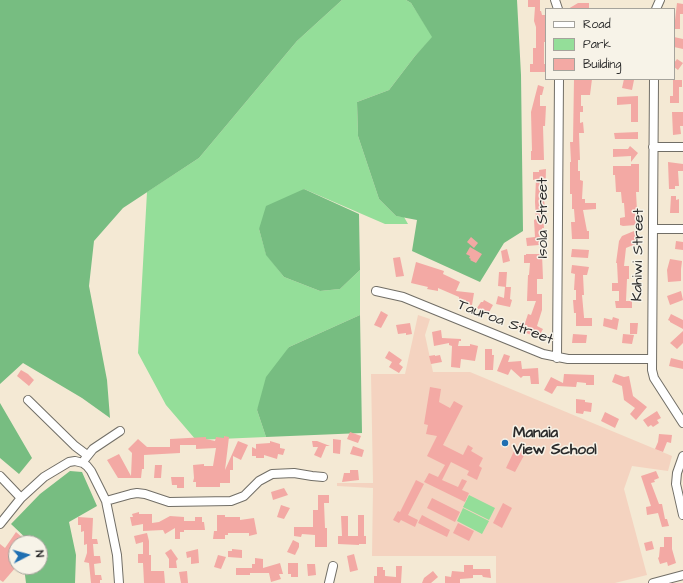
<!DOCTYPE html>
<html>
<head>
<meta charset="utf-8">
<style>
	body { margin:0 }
	#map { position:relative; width:683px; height:583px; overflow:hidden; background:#f4e9d4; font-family:"Architects Daughter",sans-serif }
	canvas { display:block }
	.legend { position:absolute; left:545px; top:8px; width:130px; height:72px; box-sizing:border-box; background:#f7f3e8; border:1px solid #a5a39c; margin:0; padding:5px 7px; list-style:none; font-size:12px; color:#2b2b2b }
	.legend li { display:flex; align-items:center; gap:8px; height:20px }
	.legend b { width:20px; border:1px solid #a5a39c }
	.north { position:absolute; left:8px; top:535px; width:40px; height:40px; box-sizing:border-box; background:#f7f3e8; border:1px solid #a5a39c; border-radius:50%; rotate:84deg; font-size:11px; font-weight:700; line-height:16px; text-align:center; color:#2b2b2b }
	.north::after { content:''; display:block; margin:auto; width:14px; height:18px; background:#1f6fb2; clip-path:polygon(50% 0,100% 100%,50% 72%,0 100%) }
</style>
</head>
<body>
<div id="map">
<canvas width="683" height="583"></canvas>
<ul class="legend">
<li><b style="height:5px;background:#fff"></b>Road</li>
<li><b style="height:11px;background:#94de99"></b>Park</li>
<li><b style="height:11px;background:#f3a9a4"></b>Building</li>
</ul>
<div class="north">N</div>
</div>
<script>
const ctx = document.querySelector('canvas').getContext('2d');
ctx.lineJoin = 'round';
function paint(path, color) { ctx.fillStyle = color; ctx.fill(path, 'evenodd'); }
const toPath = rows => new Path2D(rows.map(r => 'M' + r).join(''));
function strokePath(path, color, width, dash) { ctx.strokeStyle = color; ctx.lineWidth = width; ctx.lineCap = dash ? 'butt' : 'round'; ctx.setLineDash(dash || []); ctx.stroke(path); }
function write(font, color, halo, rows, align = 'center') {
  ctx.font = font + ' "Architects Daughter",sans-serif'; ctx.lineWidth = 3; ctx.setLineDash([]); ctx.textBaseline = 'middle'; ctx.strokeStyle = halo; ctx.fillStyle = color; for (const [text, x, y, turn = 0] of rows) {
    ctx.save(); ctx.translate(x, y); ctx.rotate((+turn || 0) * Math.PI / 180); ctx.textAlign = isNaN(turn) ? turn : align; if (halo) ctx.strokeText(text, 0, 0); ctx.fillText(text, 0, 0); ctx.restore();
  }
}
paint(toPath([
	[418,315,430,319,425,335,433,372,470,372,672,456,668,471,632,466,624,489,647,575,615,583,496,583,496,556,372,556,373,488,337,486,337,483,373,483,371,374,405,374]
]), '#f4d3c0');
paint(toPath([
	[342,0,406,0,411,3,433,37,415,56,389,90,357,102,358,136,379,199,396,216,404,217,408,224,385,224,304,189,259,229,266,254,284,277,320,291,340,289,360,270,360,315,289,347,257,410,266,437,196,440,166,405,138,353,147,192,199,158,297,41],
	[469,495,495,508,489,520,463,507],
	[463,508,489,521,482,534,457,521]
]), '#94de99');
paint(toPath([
	[0,0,342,0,297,41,199,158,123,208,94,241,89,286,107,380,110,418,82,398,23,363,0,384],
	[406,0,517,0,521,75,523,231,504,243,480,282,412,251,417,220,396,216,379,199,358,136,357,102,389,90,415,56,432,37,411,3],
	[304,189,359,214,360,270,340,289,320,291,284,277,266,255,259,229,266,206],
	[360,315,362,433,266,437,257,410,266,377,289,347],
	[0,403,32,458,19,474,0,458],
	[70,471,82,472,97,506,69,522,76,555,75,583,26,583,24,567,40,567,40,543,31,543,11,524,40,494]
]), '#77bd81');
paint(toPath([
	[528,0,540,0,540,11,541,11,542,15,546,15,545,42,544,42,544,64,546,64,546,72,530,72,530,64,533,64,533,48,536,48,536,27,534,21,535,7,528,7],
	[578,3,589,3,589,9,568,9],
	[677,3,683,4,683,14,680,14,680,29,674,29],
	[674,37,683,39,683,49,674,47],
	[677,59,683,63,678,70,674,67,674,63],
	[574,79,592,79,590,95,581,95,581,106,583,106,583,112,580,112,580,123,583,122,584,133,579,133,580,160,578,160,578,171,580,171,580,180,583,181,582,199,585,199,585,203,596,203,596,209,583,210,587,231,589,231,589,239,572,239,571,222,575,222,574,209,572,209,572,194,570,194,570,162,571,162,570,142,573,142],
	[624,79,634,80,632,90,622,88],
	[673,80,682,80,682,87,679,87,679,103,670,103,670,96,673,96],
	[538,85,544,87,542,95,540,95,540,106,546,106,545,126,543,126,544,160,531,160,531,151,532,151,531,112],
	[638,96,638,122,631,122,631,104,617,105,617,97],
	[672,112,683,112,683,126,680,126,681,134,673,135],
	[638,132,638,139,615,139,614,133],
	[630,146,638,153,631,162,631,156,613,157,613,149,628,149],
	[668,162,683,164,683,171,678,171,679,186,675,186,675,189,669,189],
	[631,164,639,164,639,192,636,192,637,211,635,211,636,225,623,226,620,225,620,218,625,217,624,203,622,203,621,192,616,192,615,175,613,175,613,166,631,166],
	[546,169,545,200,544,200,546,216,543,216,544,228,542,228,543,240,540,240,539,245,527,246,526,238,535,237,534,220,536,219,535,202,536,179,533,180,533,172,539,172,539,170],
	[671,196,676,196,676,200,679,199,679,213,670,213],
	[634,231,638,243,626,248,624,266,629,266,629,279,627,279,626,301,632,301,632,308,616,308,615,301,619,301,619,291,612,291,612,283,618,283,617,263,616,263,619,241,622,236],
	[471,237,478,243,474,248,467,242],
	[676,241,683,242,683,250,675,249],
	[470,247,482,254,476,263,470,260,471,259,469,258,470,256,466,254],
	[507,249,510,261,503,263,501,251],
	[572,249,589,250,588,258,571,257],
	[526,254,542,254,543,279,537,279,537,294,542,294,542,310,537,326,543,329,538,338,524,332,526,330,513,329,513,323,525,323,528,314,531,315,536,301,527,301,528,275,529,275,530,263,524,263,524,255,526,255],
	[400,257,404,276,396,277,393,258],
	[670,259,682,261,681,269,681,281,668,282,667,270],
	[416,262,444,271,443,274,460,282,456,291,474,293,472,305,465,304,466,300,459,299,459,297,438,288,438,291,427,289,428,287,411,283],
	[572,265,589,267,587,275,583,275,584,295,582,295,584,317,584,318,592,318,592,326,576,326,576,313,574,313,573,300,576,300,576,290,574,290,575,274,571,273],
	[499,272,507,272,506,287,498,286],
	[505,287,511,287,510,299,512,300,510,307,496,304,498,296,504,298],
	[681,291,683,300,670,305,667,296],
	[484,300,493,305,488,314,477,308,481,302,483,302],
	[381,311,388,315,381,328,374,325],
	[671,314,683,320,683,329,670,322,670,321,668,320],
	[613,317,619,319,617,330,603,326,604,318,612,320],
	[410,323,412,334,406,335,406,333,398,334,396,325],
	[630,323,638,323,637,334,630,334],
	[441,330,442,338,461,339,461,341,459,341,458,346,470,346,470,344,478,346,475,361,461,359,460,368,451,367,452,346,449,345,449,343,434,346,432,332],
	[683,331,683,343,677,349,670,343],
	[573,334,587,335,586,343,572,343],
	[623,334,634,335,632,344,622,343],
	[485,349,492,349,492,355,494,355,493,370,485,370],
	[389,351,402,360,399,364,403,367,399,373,389,367,392,362,385,358],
	[504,354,510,356,508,362,521,361,522,369,538,368,539,384,531,384,530,376,523,376,521,378,511,369,508,375,497,371],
	[435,355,435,356,440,355,442,362,431,364,429,356],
	[671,358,683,361,683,369,669,366],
	[21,370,28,374,34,380,29,386,17,376],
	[564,374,594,375,594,385,586,385,586,383,577,382,576,387,557,386,552,394,544,390,551,377,563,383],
	[615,374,624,377,629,376,633,396,647,407,636,420,630,414,635,408,624,400,622,386,612,382],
	[430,387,441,389,439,402,450,408,454,401,463,406,443,445,463,455,468,445,473,448,471,451,483,458,479,466,482,468,477,480,467,475,469,471,451,462,442,480,458,487,462,479,467,481,462,490,469,493,465,502,424,482,429,473,438,477,445,465,427,456,437,436,426,434,428,425,424,424],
	[576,399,585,400,585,402,592,403,591,412,584,411,583,414,576,413],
	[657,411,661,418,657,420,659,423,653,427,651,425,648,427,643,420],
	[605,412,619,419,615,428,601,421],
	[350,432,361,436,358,443,347,439],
	[659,434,672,435,671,443,667,442,663,452,655,449,658,442],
	[224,436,229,437,225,470,238,441,248,445,241,460,233,456,233,470,230,470,230,483,220,483,220,487,196,487,196,482,193,482,194,478,193,465,204,464,204,466,213,466,216,448,196,449,196,445,180,445,180,453,144,455,144,469,142,469,141,478,118,478,107,460,119,454,131,476,132,453,128,449,138,439,147,447,170,447,170,439,206,437,206,439,215,441,216,437,224,438],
	[333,439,341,440,340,454,333,453],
	[270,441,280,444,280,448,285,449,283,455,278,454,277,459,264,455,264,458,256,458,256,456,252,456,252,447,256,449,256,444,270,443],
	[312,441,317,441,330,446,326,446,321,458,314,455,318,447,313,447],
	[523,445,528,448,515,472,506,468,516,447,520,450],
	[353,446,364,450,362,457,350,454],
	[155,465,162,465,161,478,154,478],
	[350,470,358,470,359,480,342,482,344,473,350,473],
	[656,471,659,478,654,480,655,482,651,483,659,504,662,504,665,519,667,519,669,526,662,527,658,513,647,515,646,507,651,506,641,476],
	[171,477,184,477,184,488,177,488,177,485,172,485],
	[416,480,424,484,408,515,418,520,415,527,401,520,399,523,393,520,398,511,400,512],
	[284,488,288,495,273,500,271,492],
	[318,495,329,495,329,503,324,503,325,528,327,528,327,547,315,547,315,535,302,534,301,537,294,536,294,527,313,527,313,510,318,510],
	[432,498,460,512,455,522,427,508],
	[503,503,512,508,502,528,493,523],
	[281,505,290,508,284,519,277,517],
	[139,512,139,514,152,514,152,523,159,522,170,516,184,517,184,521,195,521,195,517,202,517,202,522,204,522,205,530,184,530,184,532,180,532,180,539,175,539,175,528,165,534,163,530,143,531,143,524,132,526,130,517,133,517,132,514],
	[217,515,225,515,225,517,240,517,240,520,254,518,257,534,249,536,249,533,228,533,228,535,225,535,225,539,213,539,214,531,217,531],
	[358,515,364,515,364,536,366,536,366,544,359,544,359,545,338,544,338,536,342,536,341,516,348,516,348,536,358,536],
	[422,515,450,530,447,537,418,523],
	[78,517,93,518,92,539,97,539,98,544,93,544,94,556,100,556,101,563,94,564,95,575,101,575,102,580,100,580,100,583,91,583,89,563,84,562,87,553,87,544,84,545,84,531,81,532,81,525,78,525],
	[458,523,474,531,469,541,453,533],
	[16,532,24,539,21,543,16,543,16,567,3,582,0,580,0,544,5,548],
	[147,533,149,541,149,555,151,555,151,571,164,571,165,583,144,583,143,563,138,563,138,554,143,554,143,542,136,544,134,536],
	[664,537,672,537,672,549,676,563,668,566,667,562,660,564,658,558,659,557,660,547,664,547],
	[293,540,299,543,299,547,295,555,287,552],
	[652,541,654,549,646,551,644,543],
	[171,549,178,559,176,561,177,568,169,568,169,559,165,553],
	[198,549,199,563,191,564,191,557,187,558,186,552],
	[232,549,242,550,242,558,228,557,228,551,232,551],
	[354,554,358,570,350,572,347,556],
	[218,555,226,557,221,569,214,567],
	[255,558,263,559,263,568,280,563,283,574,279,574,281,579,271,582,269,573,250,573,250,575,236,575,236,568,252,568,252,564,255,564],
	[288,563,298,563,298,577,291,577,291,574,288,574],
	[307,564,315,564,316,575,308,576],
	[464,565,473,565,473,569,490,569,491,578,483,577,482,575,473,575,473,578,460,579,460,583,445,583,445,576,451,577,452,571,464,572],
	[396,566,402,566,401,583,374,583,374,576,377,576,377,567,383,567,383,570,385,570,385,576,396,577],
	[187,571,188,583,181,583,179,572],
	[433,571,438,577,431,583,422,583,424,578]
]), '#f3a9a4');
const minor = toPath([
	[555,0,558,9],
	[656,9,660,0],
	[654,79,652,370,654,378,683,423],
	[653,147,683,147],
	[653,229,683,229],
	[376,291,403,297,543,354,568,359,652,359],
	[557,358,559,79],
	[28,400,75,446,87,455],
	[683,456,677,473,676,484,683,515],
	[85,459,93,449,120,431],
	[0,476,21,498],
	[106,501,131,494,137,493,145,494,169,502,231,501,244,496,259,481,272,474,294,473,312,476,323,477],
	[0,524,21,498,44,477,69,462,75,461,83,463,87,466,91,471,106,501,117,555,119,583],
	[329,583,333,566],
	[653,583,683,575]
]);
strokePath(minor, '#716e66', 10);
strokePath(minor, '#fff', 8);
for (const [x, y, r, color] of [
	[505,443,4,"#1f6fb2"]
]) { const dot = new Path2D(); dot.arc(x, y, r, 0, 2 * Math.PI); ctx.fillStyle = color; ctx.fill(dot); strokePath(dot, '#f7f3e8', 1.5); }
write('15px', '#2b2b2b', '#f7f3e8', [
	["Isola Street",544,218,-90],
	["Kahiwi Street",639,255,-89],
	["Tauroa Street",505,323,21]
]);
write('bold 15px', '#2b2b2b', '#f7f3e8', [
	["Manaia",513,434],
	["View School",513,451]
], 'left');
</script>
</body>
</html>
